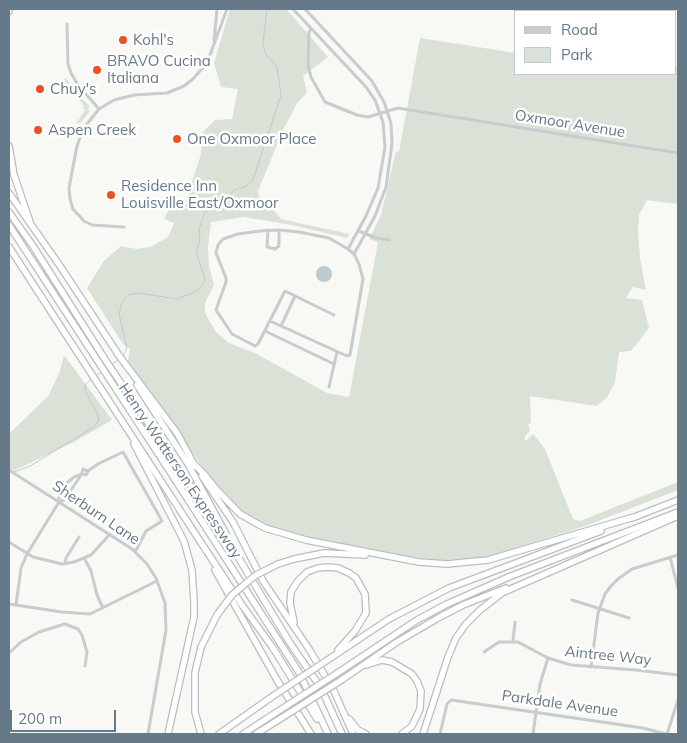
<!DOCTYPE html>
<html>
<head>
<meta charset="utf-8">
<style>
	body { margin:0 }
	#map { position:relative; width:687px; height:743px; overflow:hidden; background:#f8f8f5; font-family:Mulish,sans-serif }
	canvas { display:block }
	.frame { position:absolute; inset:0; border:10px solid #667988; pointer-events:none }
	.legend { position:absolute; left:514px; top:10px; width:162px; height:65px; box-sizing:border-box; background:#fff; border:1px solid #c2c9cf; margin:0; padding:6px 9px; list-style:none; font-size:15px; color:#667988 }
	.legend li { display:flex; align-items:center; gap:10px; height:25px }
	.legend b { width:25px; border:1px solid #c2c9cf }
	.scale { position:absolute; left:10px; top:710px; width:106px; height:22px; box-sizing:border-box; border:2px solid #667988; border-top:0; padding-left:6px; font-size:15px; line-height:18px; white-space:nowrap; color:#667988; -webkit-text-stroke:4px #fff; paint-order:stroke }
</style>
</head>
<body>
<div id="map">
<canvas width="687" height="743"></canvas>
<div class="frame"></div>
<ul class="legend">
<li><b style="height:6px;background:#c8cccf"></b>Road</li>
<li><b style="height:14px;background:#dae1d6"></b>Park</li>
</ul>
<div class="scale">200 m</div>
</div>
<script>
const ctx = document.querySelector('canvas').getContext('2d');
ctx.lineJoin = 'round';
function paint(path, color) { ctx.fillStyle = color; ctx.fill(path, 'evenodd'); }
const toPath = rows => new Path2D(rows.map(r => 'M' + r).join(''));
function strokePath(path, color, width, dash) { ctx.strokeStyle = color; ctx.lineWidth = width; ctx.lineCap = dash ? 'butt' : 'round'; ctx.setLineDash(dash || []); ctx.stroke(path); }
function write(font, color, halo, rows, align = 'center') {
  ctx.font = font + ' Mulish,sans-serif'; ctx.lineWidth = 5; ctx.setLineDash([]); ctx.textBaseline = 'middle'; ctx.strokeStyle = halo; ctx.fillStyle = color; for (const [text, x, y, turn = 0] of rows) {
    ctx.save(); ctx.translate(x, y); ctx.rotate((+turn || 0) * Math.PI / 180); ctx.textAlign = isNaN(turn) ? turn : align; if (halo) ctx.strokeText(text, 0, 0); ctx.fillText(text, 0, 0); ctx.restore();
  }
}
paint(toPath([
	[230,9,285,9,288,11,328,57,303,76,307,93,297,103,284,128,258,191,261,201,271,206,281,219,349,234,347,238,292,225,244,217,211,222,208,247,209,266,214,285,205,303,205,313,216,332,229,343,257,354,327,393,349,397,378,242,369,239,381,215,396,151,399,152,420,38,516,53,516,74,676,74,676,66,678,66,678,204,647,200,639,215,638,232,640,258,646,290,633,287,626,298,642,300,649,328,631,351,619,352,615,383,607,397,597,406,530,396,531,423,528,424,530,430,524,438,526,441,533,434,545,449,573,519,580,521,678,482,678,490,588,525,492,556,436,561,283,532,262,524,247,515,236,506,215,485,128,361,130,349,123,344,87,288,104,261,121,246,136,249,150,247,168,237,174,223,164,219,169,209,174,205,183,210,201,154,202,133,215,120,232,119,238,89,221,87,214,63],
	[66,78,72,88,89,106,88,111,91,110,80,124,81,121,78,124,75,122,78,121,85,110,82,108,84,106,74,94,71,95,73,92,64,80,62,81],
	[64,355,112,420,74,442,9,473,9,434,49,395,60,371]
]), '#dae1d6');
paint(toPath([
	'316 274a8 8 0 1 1 16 0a8 8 0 1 1-16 0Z'
]), '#becace');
strokePath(toPath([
	[123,356,127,348,119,314,122,303,128,295,139,293,177,299,195,292,203,284,205,278,196,252,200,240,199,229,205,212,225,203,234,190,245,187,253,180,281,95,277,67,265,53,263,42,267,9],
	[111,365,118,360],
	[95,376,102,372],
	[14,472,30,466,94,427,99,420,97,413,85,390,85,385,92,379]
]), '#becace', 1);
const highway = toPath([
	[9,11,9,9],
	[9,146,14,175,30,222],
	[9,193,60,266,118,354],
	[9,212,33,246,106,361,232,547,290,643,321,688,342,734],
	[9,225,176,481,300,674,328,734],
	[9,247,198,538,242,605,273,648,317,719],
	[117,353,177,433,195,466],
	[137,385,188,464,226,534],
	[134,444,184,541,192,570,194,601,194,617,168,734],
	[194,464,205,475,216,489,240,514,265,528,306,540,419,562,447,564,488,560,634,517],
	[202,476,233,522,263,581,309,649,334,691,353,734],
	[632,518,678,500],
	[278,564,294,559,324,553,365,555],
	[215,570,277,680,311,734],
	[294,622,290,603,291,592,297,582,307,572,318,568,328,567,338,568,349,573,356,578,365,594,366,613,355,631,338,650],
	[332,657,389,619,449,588,601,531],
	[366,665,382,660,392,662,412,674,417,681,421,691,420,709,412,726,402,734],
	[339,672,417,620,447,604,511,576,678,512],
	[343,679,397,642,438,618,463,605,506,588],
	[349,719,358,730,366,734],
	[201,734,195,712,195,673,201,647,217,615],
	[219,734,273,696],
	[243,734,280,710],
	[256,734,283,717],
	[423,734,448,657,456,638,466,624,480,610,502,593,513,588,678,516]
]);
strokePath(highway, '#babec1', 8);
strokePath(toPath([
	[293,9,366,87,375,100,383,122,385,147,378,188,366,216,348,249],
	[305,9,372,81,384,102,391,123,392,144,386,187,375,216,354,254],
	[67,24,68,64,71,73,78,85,99,109],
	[311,28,309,33,308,66,311,77,325,102,357,115,368,117,398,108,678,153],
	[214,41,217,9],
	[124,227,92,225,84,221,73,209,70,199,69,188,77,146,83,129,99,109,114,100,134,95,167,93,184,86,193,79,207,63,227,9],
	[268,230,267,247,275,249,279,246,279,230],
	[359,231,376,238,389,240],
	[270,321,347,356,350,355,363,279,359,264,354,254,348,249,329,238,299,232,279,230,260,231,238,234,223,239,218,245,216,253,226,278,226,282,216,310,232,334,255,346,258,344,285,291,334,315],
	[281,326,295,296],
	[265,331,334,364],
	[329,387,337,352],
	[9,470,132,549,147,564,156,578,165,603,166,630,148,734],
	[88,471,83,469,82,474,86,475,88,471,98,464,123,452,162,521,146,531,135,552],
	[82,474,64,500,59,502,59,497,67,483,74,477,82,474],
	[9,542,33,557,62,564,74,562,91,555,110,534],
	[670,557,678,588],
	[84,558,91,571,97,595,103,608],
	[65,563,66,558,79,537],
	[572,600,629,618],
	[9,604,62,612,90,614,157,581],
	[16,605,21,568,27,554,59,502],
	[513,641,515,622],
	[484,652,499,642,518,642,548,658,571,665,636,670,678,675],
	[9,653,21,642,39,632,65,624,78,629,82,635,87,652,85,666],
	[591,667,598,613,605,594,611,586,618,579,632,569,678,555],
	[440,734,447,704,451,700,643,728,666,734],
	[533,734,540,684,548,658],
	[667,734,678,700]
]), '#c8cccf', 3);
strokePath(highway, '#fff', 5.5);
const highwayBridge = toPath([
	[217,615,232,595,245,584,256,575,278,564],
	[273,696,332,657],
	[280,710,339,672],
	[283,717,343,679]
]);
strokePath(highwayBridge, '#babec1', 8, []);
strokePath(highwayBridge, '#fff', 5.5);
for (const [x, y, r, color] of [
	[123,40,5,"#ed5021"],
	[97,70,5,"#ed5021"],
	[40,89,5,"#ed5021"],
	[38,130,5,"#ed5021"],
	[177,139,5,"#ed5021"],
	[111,195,5,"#ed5021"]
]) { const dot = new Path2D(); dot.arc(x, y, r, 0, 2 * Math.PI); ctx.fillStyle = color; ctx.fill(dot); strokePath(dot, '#fff', 2); }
write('15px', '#667988', '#fff', [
	["Kohl's",133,40],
	["BRAVO Cucina",107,61],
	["Italiana",107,78],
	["Chuy's",50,89],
	["Aspen Creek",48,130],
	["One Oxmoor Place",187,139],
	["Residence Inn",121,186],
	["Louisville East/Oxmoor",121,203]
], 'left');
write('15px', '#667988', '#fff', [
	["Oxmoor Avenue",570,124,9],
	["Henry Watterson Expressway",180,471,56],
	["Sherburn Lane",96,513,34],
	["Aintree Way",608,656,6],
	["Parkdale Avenue",560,704,8]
]);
</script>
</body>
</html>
